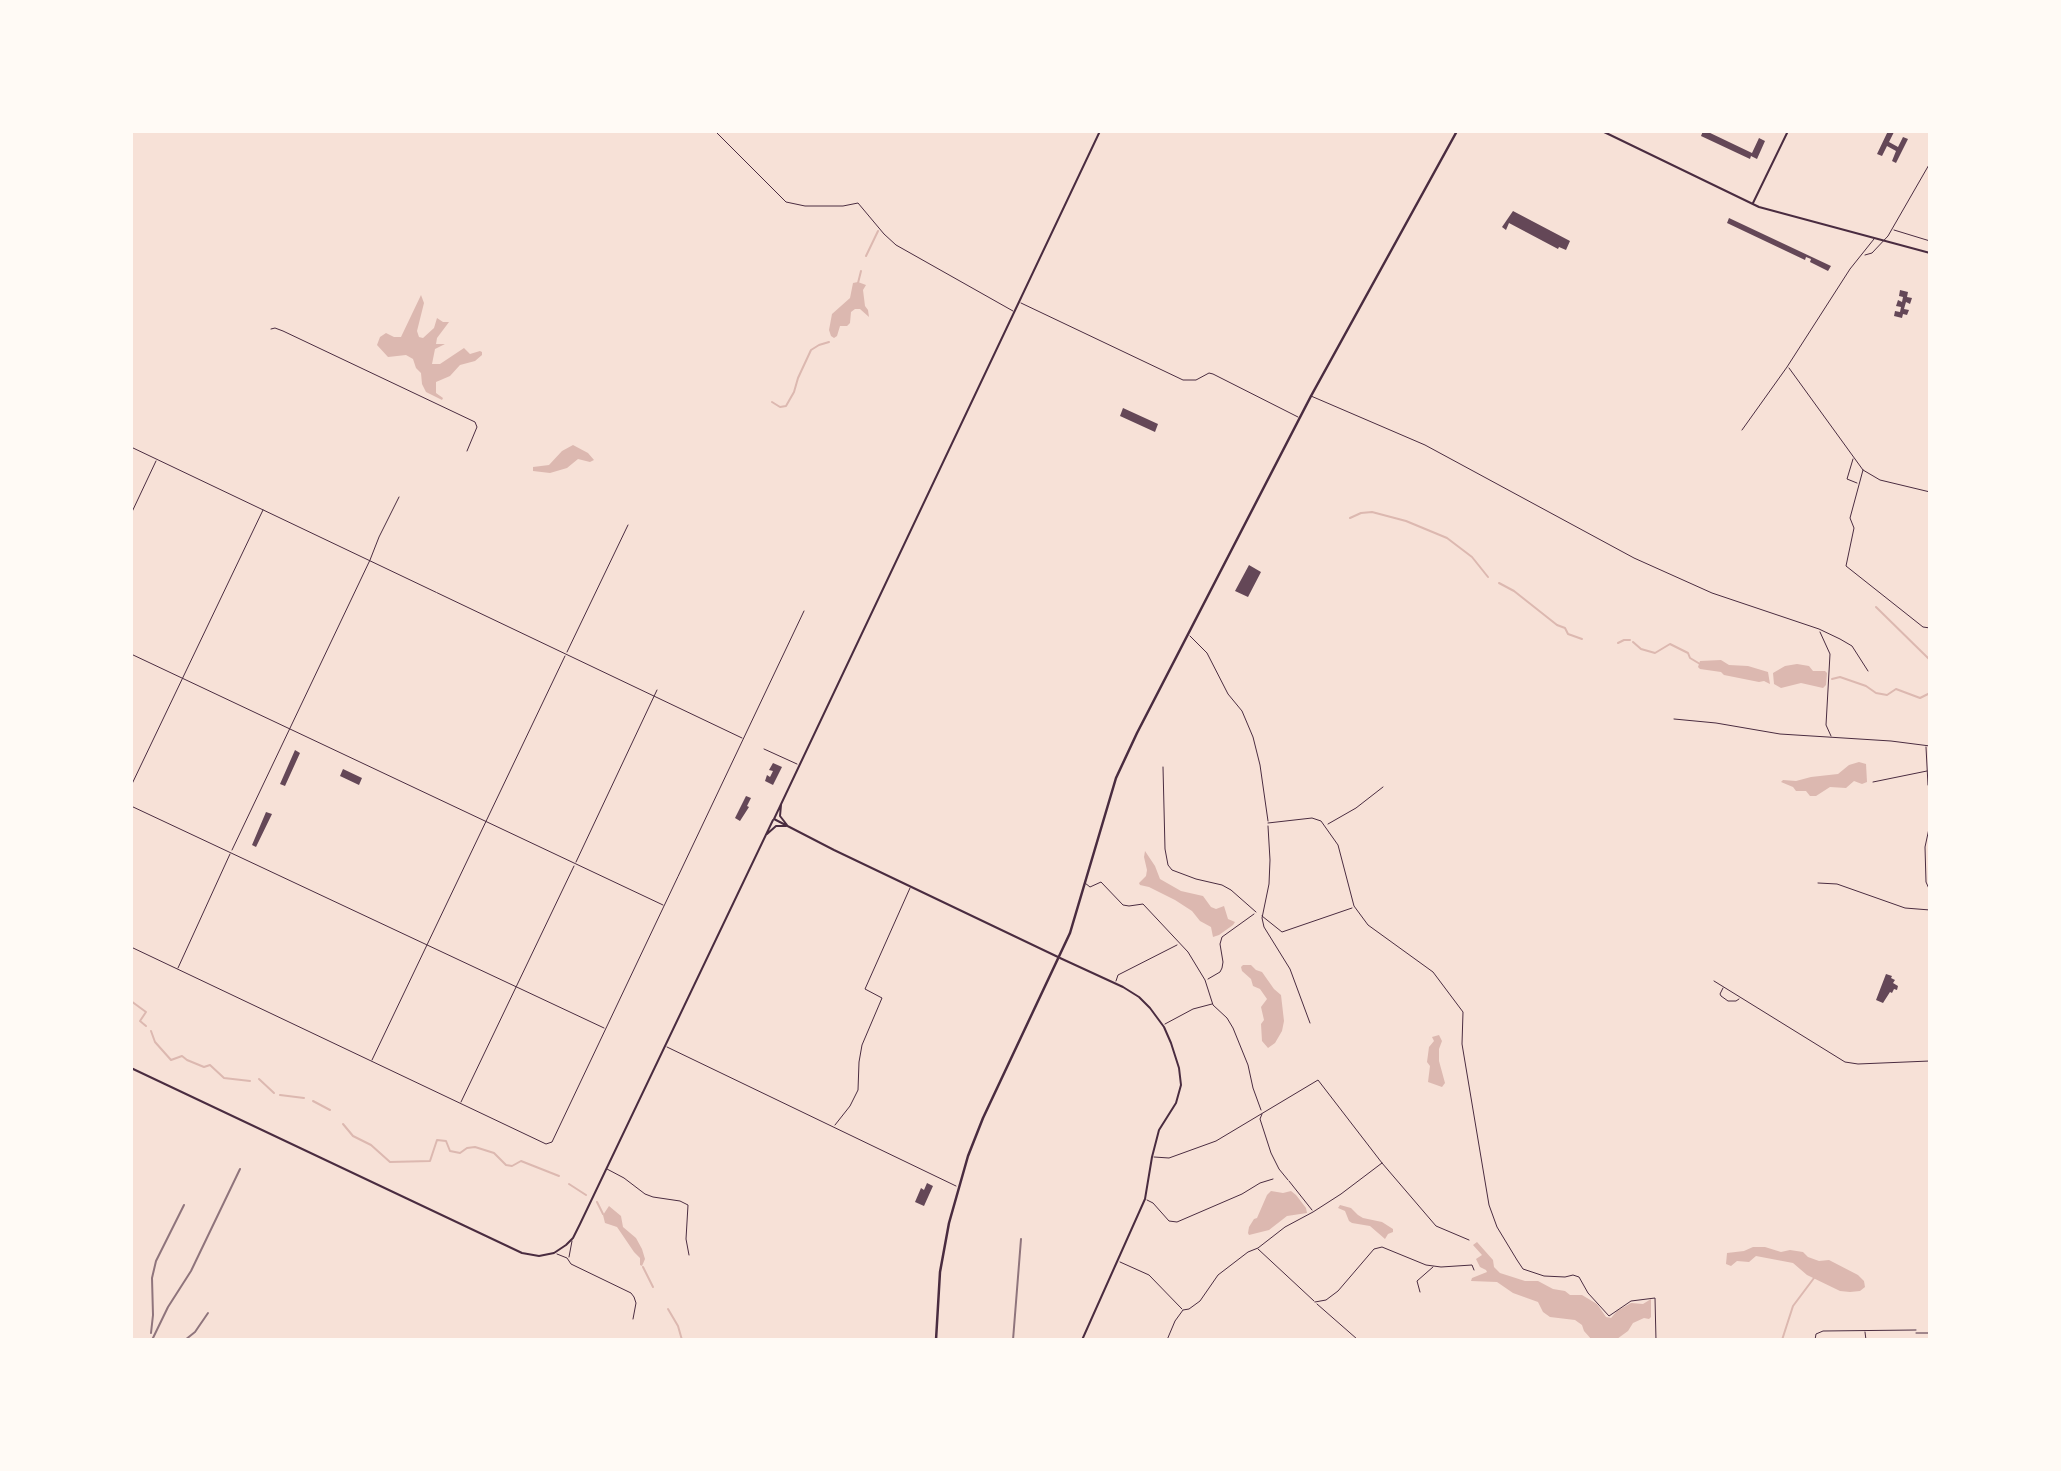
<!DOCTYPE html>
<html>
<head>
<meta charset="utf-8">
<style>
	body { margin:0 }
	#map { position:relative; width:2061px; height:1471px; overflow:hidden; background:#f7e1d7; font-family:"Alegreya Sans",sans-serif }
	canvas { display:block }
	.frame { position:absolute; inset:0; border:133px solid #fffaf5; pointer-events:none }
</style>
</head>
<body>
<div id="map">
<canvas width="2061" height="1471"></canvas>
<div class="frame"></div>
</div>
<script>
const ctx = document.querySelector('canvas').getContext('2d');
ctx.lineJoin = 'round';
function paint(path, color) { ctx.fillStyle = color; ctx.fill(path, 'evenodd'); }
const toPath = rows => new Path2D(rows.map(r => 'M' + r).join(''));
function strokePath(path, color, width, dash) { ctx.strokeStyle = color; ctx.lineWidth = width; ctx.lineCap = dash ? 'butt' : 'round'; ctx.setLineDash(dash || []); ctx.stroke(path); }
paint(toPath([
	[858,282,866,285,863,290,865,306,868,310,869,317,860,309,855,309,851,312,850,323,847,326,840,326,837,336,834,338,831,336,829,330,832,314,850,298,853,283],
	[421,295,424,303,417,331,419,337,423,338,434,328,437,318,443,322,449,322,437,338,436,344,445,344,435,349,432,364,440,364,464,348,470,354,480,351,482,352,482,355,475,361,460,365,450,376,436,382,436,393,443,398,442,400,426,392,422,384,421,373,416,368,413,359,406,355,388,357,377,345,380,337,386,333,394,337,401,337],
	[573,445,588,453,594,460,590,462,578,459,567,468,550,473,533,471,533,467,549,465,562,451],
	[1721,660,1729,665,1748,666,1768,672,1770,684,1764,681,1759,682,1724,675,1721,672,1700,669,1698,667,1700,661],
	[1797,664,1809,666,1813,671,1825,671,1827,673,1826,685,1823,688,1801,683,1781,688,1774,684,1773,673,1785,666],
	[1859,762,1866,764,1867,782,1862,784,1854,781,1846,788,1830,787,1816,796,1810,796,1806,791,1796,791,1793,787,1781,782,1783,780,1796,781,1811,777,1838,774,1849,765],
	[1145,851,1155,866,1160,879,1181,891,1203,896,1211,907,1216,909,1224,906,1228,919,1235,922,1233,925,1219,935,1213,937,1211,927,1200,921,1192,911,1175,900,1149,887,1140,885,1139,883,1146,876,1147,870,1144,857],
	[1243,965,1251,965,1256,970,1262,972,1274,989,1281,995,1284,1021,1282,1031,1275,1043,1268,1048,1262,1041,1261,1024,1264,1020,1261,1007,1267,999,1260,989,1253,986,1251,979,1242,971,1241,967],
	[1439,1035,1442,1041,1439,1049,1439,1061,1445,1083,1442,1087,1428,1082,1430,1066,1427,1062,1429,1047,1434,1041,1432,1037],
	[1271,1191,1283,1193,1291,1191,1296,1195,1306,1208,1307,1213,1287,1216,1269,1230,1249,1235,1248,1233,1249,1227,1254,1219,1257,1218,1267,1195],
	[1340,1205,1351,1208,1358,1215,1363,1218,1382,1222,1393,1229,1393,1232,1388,1234,1385,1239,1370,1226,1352,1223,1349,1221,1345,1211,1338,1208],
	[609,1206,621,1216,623,1227,636,1238,642,1249,645,1259,642,1266,640,1265,640,1258,634,1252,617,1227,605,1223,603,1215],
	[1477,1242,1493,1260,1494,1267,1500,1273,1525,1281,1538,1281,1553,1289,1565,1291,1570,1295,1582,1295,1597,1304,1606,1317,1611,1318,1617,1311,1631,1303,1643,1304,1651,1299,1651,1317,1649,1319,1644,1318,1633,1323,1628,1331,1617,1339,1592,1340,1584,1331,1582,1325,1575,1320,1550,1317,1543,1312,1538,1302,1513,1293,1497,1282,1471,1281,1472,1278,1487,1272,1486,1270,1480,1267,1476,1259,1482,1255,1473,1245],
	[1753,1247,1765,1247,1781,1252,1790,1250,1803,1252,1808,1257,1819,1261,1829,1260,1858,1275,1864,1281,1865,1287,1860,1291,1850,1292,1840,1291,1807,1275,1793,1263,1756,1256,1749,1262,1737,1261,1731,1266,1726,1264,1727,1253,1744,1251]
]), '#dcb8b0');
strokePath(toPath([
	[866,256,878,231],
	[858,283,861,271],
	[772,402,780,407,786,406,794,392,798,378,811,350,819,345,829,342],
	[1350,518,1361,513,1372,512,1406,521,1447,538,1472,557,1488,577],
	[1499,583,1514,591,1557,625,1565,628,1568,634,1582,639],
	[1876,607,1930,660],
	[1633,642,1641,649,1655,653,1670,644,1688,653,1690,658,1700,664],
	[1618,643,1624,640,1630,640],
	[1832,679,1840,677,1866,686,1876,693,1887,695,1896,689,1920,698,1930,693],
	[131,1001,146,1012,140,1021,146,1026],
	[151,1031,155,1042,171,1060,182,1056,187,1060,204,1067,210,1065,224,1078,250,1081],
	[259,1079,274,1093],
	[280,1095,304,1098],
	[313,1101,330,1110],
	[343,1124,353,1136,371,1145,390,1162,430,1161,437,1140,446,1141,450,1151,460,1153,467,1148,475,1147,494,1153,506,1165,512,1166,521,1161,559,1176],
	[569,1184,586,1195],
	[597,1202,603,1214],
	[643,1267,653,1287],
	[668,1309,678,1326,682,1340],
	[1782,1340,1793,1306,1814,1278]
]), '#dcb8b0', 2);
paint(toPath([
	[1703,131,1706,131,1752,153,1759,138,1765,141,1757,159,1751,156,1750,159,1701,136],
	[1888,131,1894,132,1889,142,1898,147,1903,137,1908,139,1896,163,1892,161,1896,151,1887,146,1882,156,1877,154],
	[1513,211,1570,241,1566,250,1559,247,1558,249,1509,223,1506,230,1502,227],
	[1729,218,1831,266,1828,271,1810,262,1811,259,1806,257,1805,260,1727,223],
	[1900,290,1908,292,1907,297,1912,298,1910,304,1906,302,1904,309,1909,310,1907,315,1903,314,1902,318,1894,316,1895,311,1900,312,1901,307,1896,306,1898,300,1902,302,1903,297,1899,296],
	[1123,408,1158,424,1155,432,1120,416],
	[1249,565,1261,572,1248,597,1235,591],
	[295,750,300,753,285,786,280,784],
	[773,763,782,767,773,785,765,781,767,775,770,777,773,771,769,770],
	[343,769,362,778,359,785,340,776],
	[746,796,751,798,747,806,749,807,740,821,735,818],
	[266,812,272,814,256,847,252,845],
	[1886,974,1892,976,1891,978,1895,980,1893,983,1898,986,1897,990,1894,989,1892,993,1890,992,1883,1003,1876,1000],
	[927,1183,933,1186,924,1206,915,1202,921,1188,924,1190]
]), '#644757');
strokePath(toPath([
	[271,329,275,328,283,331,475,422,477,427,467,451],
	[131,447,742,738],
	[131,514,156,461],
	[567,652,628,525],
	[131,654,663,905],
	[131,786,263,510],
	[131,806,604,1028],
	[232,850,370,560,379,537,399,497],
	[576,862,657,690],
	[131,947,546,1144,552,1142,804,611],
	[178,968,230,854],
	[372,1060,565,656],
	[461,1102,574,866]
]), '#4a2c40', 1);
strokePath(toPath([
	[1289,1181,1312,1210]
]), '#4a2c40', 1);
strokePath(toPath([
	[715,131,786,202,805,206,843,206,858,203,884,234,896,245,1013,311],
	[1894,230,1930,241],
	[1865,255,1872,253,1888,236,1930,163],
	[1021,303,1183,380,1196,380,1209,373,1213,374,1298,417],
	[1789,368,1863,470,1880,480,1930,492],
	[1311,396,1425,445,1634,558,1712,593,1819,629,1840,639,1852,646,1868,671],
	[1742,430,1787,367,1850,269,1874,239],
	[1853,459,1847,479,1857,483],
	[1863,470,1850,518,1854,528,1846,566,1923,627,1930,628],
	[1820,632,1830,654,1826,725,1831,736],
	[1190,636,1207,653,1228,694,1242,711,1253,737,1260,765,1268,821],
	[1674,719,1716,723,1780,734,1891,741,1930,746],
	[1926,747,1928,785],
	[764,749,797,764],
	[1163,767,1165,849,1168,865,1172,870,1196,879,1222,885,1231,890,1256,912],
	[1873,782,1927,771],
	[1268,823,1312,818,1321,821,1338,845,1354,906,1368,925,1433,972,1463,1012,1462,1044,1489,1205,1497,1227,1517,1260,1523,1269,1544,1276,1565,1277,1573,1275,1579,1277,1588,1293,1609,1316,1631,1301,1655,1298,1656,1340],
	[1328,824,1356,808,1383,787],
	[1930,824,1925,847,1926,882,1930,891],
	[1268,826,1270,860,1269,884,1262,918,1264,927,1290,969,1310,1023],
	[1085,883,1090,887,1101,882,1123,905,1129,906,1143,904,1188,952,1205,980,1213,1005,1227,1018,1233,1028,1248,1065,1253,1088,1261,1110],
	[1818,883,1837,884,1905,908,1930,910],
	[1262,916,1282,932,1352,908],
	[1208,979,1220,972,1222,968,1223,962,1220,944,1222,937,1254,914],
	[1116,981,1118,975,1177,945],
	[1714,981,1845,1062,1858,1064,1930,1061],
	[1723,988,1720,994,1721,996,1728,1001,1736,1001,1739,999],
	[1165,1024,1193,1009,1212,1004],
	[667,1047,956,1186],
	[1262,1114,1260,1119,1271,1153,1279,1169,1288,1180],
	[835,1125,850,1106,858,1090,859,1062,862,1045,882,998,865,989,910,888],
	[1154,1157,1169,1158,1216,1141,1318,1080,1382,1163,1436,1226,1469,1240],
	[607,1169,624,1178,645,1194,653,1197,680,1201,688,1205,686,1239,689,1255],
	[1147,1200,1153,1203,1169,1221,1177,1222,1242,1194,1260,1183,1273,1179],
	[1258,1249,1314,1301],
	[557,1254,567,1258,571,1264,631,1293,634,1297,636,1303,633,1319],
	[569,1257,572,1241],
	[1120,1262,1149,1275,1182,1309],
	[1420,1292,1417,1281,1433,1267],
	[1315,1302,1326,1300,1338,1291,1374,1249,1382,1247,1426,1265,1441,1267,1472,1265,1474,1270],
	[1317,1304,1357,1339],
	[1865,1332,1866,1340],
	[1916,1333,1930,1333],
	[1167,1340,1175,1321,1183,1310,1189,1309,1200,1301,1218,1275,1248,1252,1258,1248,1285,1227,1313,1212,1341,1194,1382,1163],
	[1815,1340,1816,1334,1823,1331,1916,1330]
]), '#4a2c40', 1);
strokePath(toPath([
	[1753,203,1788,131],
	[767,834,776,826,786,826],
	[1060,958,1123,987,1139,997,1150,1008,1164,1027,1171,1043,1179,1068,1181,1085,1176,1103,1159,1130,1152,1157,1145,1199,1082,1340],
	[131,1068,522,1253,539,1256,554,1253,566,1245,573,1238,580,1224,773,820]
]), '#4a2c40', 2);
strokePath(toPath([
	[1602,131,1759,207,1930,253],
	[781,805,780,816,787,825],
	[1058,957,834,850,774,819,1100,131]
]), '#4a2c40', 2);
strokePath(toPath([
	[936,1340,940,1272,949,1223,968,1156,983,1118,1070,933,1116,778,1137,733,1311,396,1457,131]
]), '#4a2c40', 2.5);
strokePath(toPath([
	[151,1333,153,1315,152,1278,156,1261,184,1205],
	[152,1340,168,1307,191,1271,240,1169],
	[185,1340,195,1332,208,1313],
	[1013,1340,1021,1239]
]), '#8f747c', 2);
</script>
</body>
</html>
